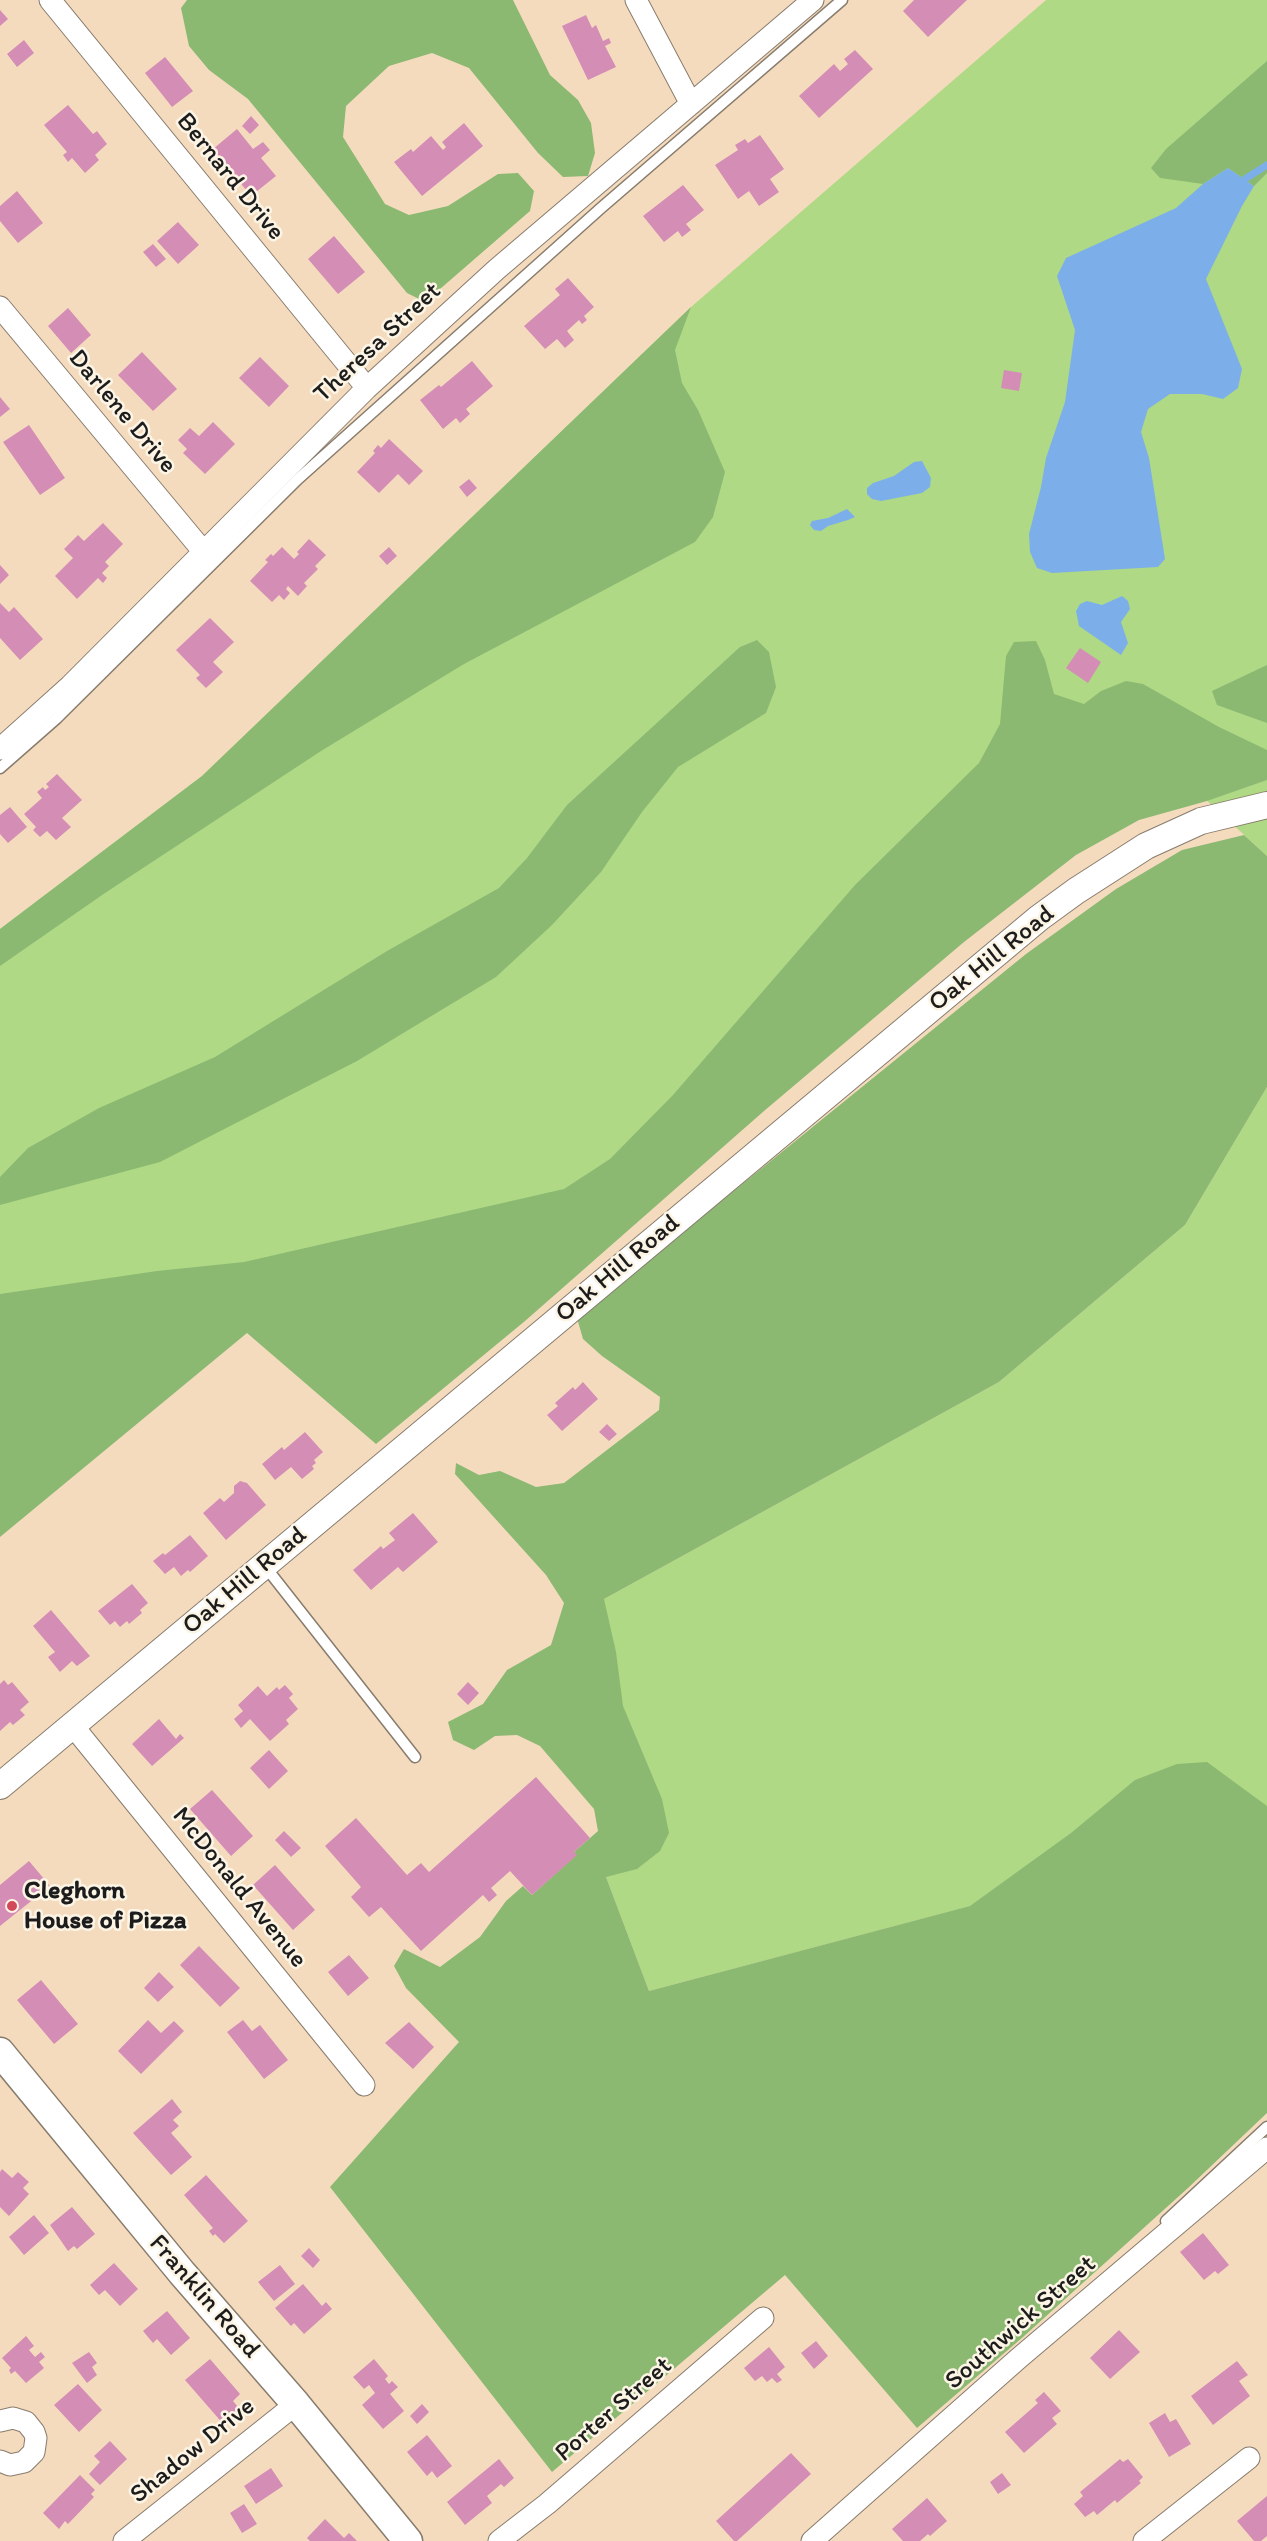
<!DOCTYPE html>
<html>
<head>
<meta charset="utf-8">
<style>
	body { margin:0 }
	canvas { display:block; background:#f5dbbe }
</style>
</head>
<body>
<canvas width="1267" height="2541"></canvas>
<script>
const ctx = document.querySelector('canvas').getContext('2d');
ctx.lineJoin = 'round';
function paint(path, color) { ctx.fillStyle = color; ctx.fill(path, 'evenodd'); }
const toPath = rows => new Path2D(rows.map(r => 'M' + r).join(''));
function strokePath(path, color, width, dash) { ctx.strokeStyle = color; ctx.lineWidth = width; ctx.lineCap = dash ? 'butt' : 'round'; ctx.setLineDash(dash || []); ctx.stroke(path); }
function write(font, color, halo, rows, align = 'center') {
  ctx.font = font + ' Itim,sans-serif'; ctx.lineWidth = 5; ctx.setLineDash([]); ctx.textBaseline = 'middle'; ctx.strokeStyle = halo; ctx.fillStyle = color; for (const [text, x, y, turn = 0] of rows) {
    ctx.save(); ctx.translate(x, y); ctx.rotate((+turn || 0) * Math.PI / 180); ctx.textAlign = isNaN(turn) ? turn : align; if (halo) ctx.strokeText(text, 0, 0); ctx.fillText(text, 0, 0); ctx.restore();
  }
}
paint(toPath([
	[1046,0,1267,0,1267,856,1124,724,591,1222,0,1359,0,929,202,776,691,307],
	[1267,1087,1267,1838,1096,1873,649,1991,606,1877,604,1599,999,1382,1185,1225]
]), '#afd985');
paint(toPath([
	[187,0,513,0,550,75,578,100,591,123,595,153,588,176,563,177,538,153,469,68,432,53,389,66,346,106,343,137,385,204,409,215,448,206,498,174,518,173,534,191,530,211,425,302,407,293,248,99,209,70,189,46,181,8],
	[1267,61,1267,173,1254,186,1228,168,1203,184,1160,178,1151,168,1166,149],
	[691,307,675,350,682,383,698,410,725,472,713,517,695,542,464,664,321,751,105,893,0,966,0,929,202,776],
	[757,640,769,652,776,687,766,713,678,767,642,812,601,872,552,925,496,977,357,1061,160,1162,0,1205,0,1177,28,1148,99,1108,215,1057,387,951,499,888,527,858,567,805,740,647],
	[1036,641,1045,660,1054,694,1084,704,1101,691,1126,681,1143,684,1219,727,1267,750,1267,780,1207,801,1139,820,1076,855,964,942,764,1111,525,1321,376,1444,247,1333,0,1537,0,1294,157,1271,244,1262,564,1189,610,1159,673,1095,855,885,979,763,1000,724,1006,656,1014,642],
	[1267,665,1267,723,1217,705,1212,691],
	[1244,835,1267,856,1267,1087,1185,1225,999,1382,604,1599,616,1652,623,1706,662,1799,669,1833,660,1851,637,1869,606,1877,649,1991,970,1906,1071,1833,1135,1780,1177,1764,1207,1762,1267,1806,1267,2113,1188,2188,1023,2337,917,2428,785,2275,552,2472,330,2187,459,2042,406,1988,394,1966,404,1949,440,1967,480,1937,506,1901,523,1886,532,1895,576,1855,574,1852,598,1831,594,1809,540,1746,517,1735,495,1736,474,1750,453,1740,448,1722,483,1704,507,1670,551,1645,564,1603,546,1575,455,1474,456,1463,479,1475,500,1471,536,1487,564,1483,659,1410,660,1397,602,1356,583,1339,577,1318,1026,954,1116,889,1182,850]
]), '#8bb972');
paint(toPath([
	[1228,168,1254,186,1242,206,1206,279,1242,369,1238,388,1223,399,1202,394,1170,394,1148,409,1141,432,1149,458,1165,559,1158,567,1052,573,1037,568,1030,552,1029,534,1041,487,1046,458,1065,402,1075,330,1057,276,1066,258,1176,208,1203,184],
	[922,461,931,478,930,487,922,493,881,501,872,499,867,494,867,488,873,483,894,476,914,462],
	[847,509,855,517,848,520,828,526,821,531,814,530,810,525,812,521,828,518],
	[1122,596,1128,601,1130,609,1121,622,1128,643,1121,655,1079,626,1076,611,1080,604,1087,601,1102,605]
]), '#7cafe9');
strokePath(toPath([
	[1245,179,1267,165]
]), '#7cafe9', 7);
paint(toPath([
	[914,0,967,0,928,37,903,11],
	[0,10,8,19,0,26],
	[586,15,592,28,596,25,603,41,609,38,611,43,605,46,616,67,588,80,562,26],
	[24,40,34,53,17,67,7,54],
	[855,50,873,69,819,118,799,96,834,64,840,71,848,64,844,59],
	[165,57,193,91,172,107,145,73],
	[68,105,93,134,97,131,107,144,95,155,99,160,85,173,72,158,68,162,63,155,67,152,44,125],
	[251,116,259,125,250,134,242,126],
	[464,123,483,146,422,196,394,162,411,149,413,152,431,136,443,150,446,147,442,142],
	[237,129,253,149,263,142,270,150,261,158,276,176,251,196,213,149],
	[760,135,784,169,770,179,779,192,759,206,749,191,738,199,715,165,738,150,735,145,745,139,748,143],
	[683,185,704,210,686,224,691,230,682,237,678,231,664,242,643,216],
	[17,191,43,223,18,243,0,221,0,206],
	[178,222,199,245,178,264,157,241],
	[334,236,365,272,338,294,308,259],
	[153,244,166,259,156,267,143,252],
	[568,278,594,307,584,316,587,320,582,324,579,320,567,331,574,340,565,348,557,339,545,349,524,326,560,295,555,289],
	[68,308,91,335,71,353,48,326],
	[142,352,177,389,153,411,118,375],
	[260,357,289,386,269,407,239,378],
	[472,361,493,386,466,409,470,414,460,423,456,418,443,429,420,400,439,385,441,387],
	[1004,370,1022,373,1019,391,1001,388],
	[0,397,10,409,0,417],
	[213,422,235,444,205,474,183,453,187,449,178,440,190,428,199,436],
	[29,425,65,478,40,495,3,442],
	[389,439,423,471,409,485,398,474,379,493,357,472,375,453,373,451,378,445,381,448],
	[469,479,477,488,467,497,459,487],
	[103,523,123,544,105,562,109,566,102,573,107,578,103,583,98,578,77,599,55,576,73,558,64,549,78,535,84,541],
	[309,539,326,555,315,566,318,569,304,583,307,586,298,596,288,586,286,589,290,593,284,600,279,595,272,602,250,581,268,562,265,560,271,554,273,556,282,547,294,559,299,554,297,552],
	[389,547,397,556,387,565,379,556],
	[0,565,9,575,0,584],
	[0,603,9,612,14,607,43,639,20,660,0,638],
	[210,618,234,642,213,662,223,672,206,688,196,678,200,675,176,650],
	[1080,648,1101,662,1088,683,1066,668],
	[57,774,82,800,62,818,71,827,56,840,47,831,40,837,33,830,36,827,24,814,42,798,37,792,43,787,45,790,49,787,46,784],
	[10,807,27,827,8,843,0,834,0,815],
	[583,1382,598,1399,562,1431,547,1415,558,1406,555,1403,573,1387,575,1390],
	[607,1424,617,1434,609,1441,599,1432],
	[305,1432,323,1452,314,1460,316,1463,312,1466,314,1469,302,1479,291,1467,275,1480,262,1464,282,1447,284,1450],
	[240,1481,247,1483,266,1505,226,1540,203,1513,220,1498,224,1502,234,1493,234,1486],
	[413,1513,438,1542,403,1572,398,1567,371,1590,353,1570,381,1546,383,1549,395,1540,389,1533],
	[190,1535,208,1556,190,1572,188,1570,181,1576,174,1567,165,1574,153,1561,163,1553,165,1555],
	[132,1584,148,1603,140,1610,142,1613,129,1624,127,1621,120,1627,115,1621,110,1625,98,1611],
	[51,1610,90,1656,77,1666,72,1661,60,1672,48,1657,55,1652,33,1626],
	[4,1680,8,1685,12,1682,29,1702,20,1710,25,1715,13,1725,10,1722,0,1731,0,1684],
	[468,1682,479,1693,468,1705,457,1694],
	[285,1685,293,1694,289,1698,298,1709,286,1720,289,1724,270,1741,250,1719,241,1728,234,1719,243,1711,238,1705,258,1686,267,1696,277,1687,279,1690],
	[159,1719,176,1739,180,1734,184,1738,152,1766,132,1744],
	[269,1750,288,1771,269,1789,250,1768],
	[536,1777,590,1838,574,1852,577,1855,532,1895,510,1871,491,1888,497,1895,489,1902,483,1895,421,1951,381,1907,369,1917,351,1897,361,1887,325,1846,356,1818,407,1875,421,1863,429,1872],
	[212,1790,253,1836,231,1856,190,1809],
	[284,1831,301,1848,291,1857,275,1840],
	[29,1861,50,1886,0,1926,0,1885],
	[275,1865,315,1910,293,1930,253,1885],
	[199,1946,240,1988,220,2007,180,1965],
	[349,1955,369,1978,348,1996,328,1972],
	[159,1972,174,1987,158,2002,144,1988],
	[41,1980,78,2024,54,2044,17,2000],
	[148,2020,161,2033,174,2021,184,2031,141,2074,118,2051],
	[243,2020,252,2031,260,2025,288,2060,264,2079,227,2032],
	[409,2022,434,2047,413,2069,385,2043],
	[172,2099,182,2112,173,2120,179,2126,171,2133,192,2157,171,2175,133,2133],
	[2,2169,12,2178,18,2172,29,2182,23,2188,29,2194,9,2216,0,2207,0,2172],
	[206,2175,248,2221,224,2243,215,2234,213,2236,209,2231,213,2228,184,2195],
	[72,2207,95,2234,77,2249,74,2246,68,2251,50,2225],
	[34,2215,49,2233,24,2255,9,2237],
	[1203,2233,1229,2265,1218,2274,1215,2271,1204,2280,1180,2252],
	[309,2248,320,2260,313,2268,301,2256],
	[114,2263,138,2289,120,2306,105,2290,99,2295,90,2285],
	[280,2265,295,2284,274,2301,258,2282],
	[303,2284,322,2306,326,2302,332,2309,304,2334,294,2323,291,2326,275,2308],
	[167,2311,190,2338,171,2355,157,2339,153,2343,143,2331],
	[1119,2330,1140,2352,1110,2379,1090,2358],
	[26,2336,34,2346,29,2350,35,2357,41,2352,45,2357,39,2362,44,2368,26,2383,15,2371,11,2374,9,2370,11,2368,2,2358],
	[816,2341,828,2356,814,2369,801,2353],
	[769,2347,785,2367,777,2374,782,2380,777,2383,772,2378,767,2382,762,2376,755,2381,744,2368],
	[89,2352,97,2363,92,2367,97,2375,87,2383,72,2363],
	[210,2359,240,2394,233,2401,242,2412,225,2426,185,2380],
	[374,2359,388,2376,385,2379,389,2384,392,2381,398,2387,390,2394,404,2411,383,2429,362,2405,375,2393,369,2385,364,2389,353,2377],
	[1237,2361,1248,2375,1239,2381,1250,2396,1213,2425,1191,2396],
	[78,2384,102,2410,79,2432,54,2405],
	[1044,2392,1061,2411,1052,2418,1057,2424,1024,2453,1005,2432,1038,2403,1035,2400],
	[422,2404,429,2412,417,2424,410,2416],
	[1165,2413,1170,2422,1176,2419,1191,2444,1169,2457,1149,2423],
	[427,2435,452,2466,437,2478,432,2471,427,2476,407,2452],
	[110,2441,127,2459,100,2485,89,2474,100,2462,94,2456],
	[791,2453,811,2474,737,2541,734,2541,716,2521],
	[499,2459,514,2478,504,2487,501,2484,487,2496,492,2503,465,2525,447,2502],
	[1120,2459,1123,2462,1128,2459,1143,2477,1139,2481,1141,2483,1117,2503,1115,2500,1097,2515,1094,2511,1085,2517,1074,2504,1083,2496,1080,2492],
	[271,2468,283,2486,256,2504,244,2486],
	[1002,2473,1011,2485,998,2494,990,2482],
	[80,2475,95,2490,91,2494,94,2497,68,2524,65,2521,59,2529,43,2513],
	[1267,2496,1267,2536,1261,2541,1254,2541,1237,2521],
	[927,2498,947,2521,930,2536,928,2534,920,2541,903,2541,892,2529],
	[244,2504,257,2524,242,2533,230,2513],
	[325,2519,344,2538,349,2533,357,2541,310,2541,307,2538]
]), '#d48db5');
const service = toPath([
	[0,768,57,718,298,479,601,208,842,0],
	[264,1565,415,1757],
	[1166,2221,1267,2127]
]);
const minor = toPath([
	[50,0,367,388],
	[636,0,691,104],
	[0,307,203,551],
	[0,749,70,686,367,388,497,269,813,0],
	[73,1726,364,2085],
	[0,2421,13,2418,26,2422,34,2432,36,2438,34,2452,24,2462,10,2465,0,2461],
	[124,2541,296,2404],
	[499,2541,547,2504,763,2318],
	[812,2541,1019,2358,1267,2148],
	[1144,2541,1249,2458]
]);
const tertiary = toPath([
	[0,1786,1039,918,1076,891,1146,846,1201,821,1267,805]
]);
const secondary = toPath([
	[0,2052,182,2273,296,2404,408,2541]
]);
strokePath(service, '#887c6d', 13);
strokePath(minor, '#887c6d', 23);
strokePath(tertiary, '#887c6d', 28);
strokePath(secondary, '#887c6d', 31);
strokePath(service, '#fff', 10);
strokePath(minor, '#fff', 21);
strokePath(tertiary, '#fff', 26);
strokePath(secondary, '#fff', 28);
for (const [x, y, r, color] of [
	[12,1906,6,"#d1495b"]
]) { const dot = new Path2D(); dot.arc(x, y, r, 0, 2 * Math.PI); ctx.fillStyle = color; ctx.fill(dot); strokePath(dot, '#fcf5e5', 2); }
write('26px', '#1c1c1c', '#fcf5e5', [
	["Bernard Drive",230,177,51],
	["Theresa Street",378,343,-43],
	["Darlene Drive",122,412,50],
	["Oak Hill Road",992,959,-39],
	["Oak Hill Road",618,1269,-40],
	["Oak Hill Road",245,1581,-40],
	["McDonald Avenue",239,1888,51],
	["Franklin Road",204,2297,49],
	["Southwick Street",1021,2323,-41],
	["Porter Street",614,2410,-41],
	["Shadow Drive",193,2451,-39]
]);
write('bold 26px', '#1c1c1c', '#fcf5e5', [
	["Cleghorn",24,1891],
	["House of Pizza",24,1921]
], 'left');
</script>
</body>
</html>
